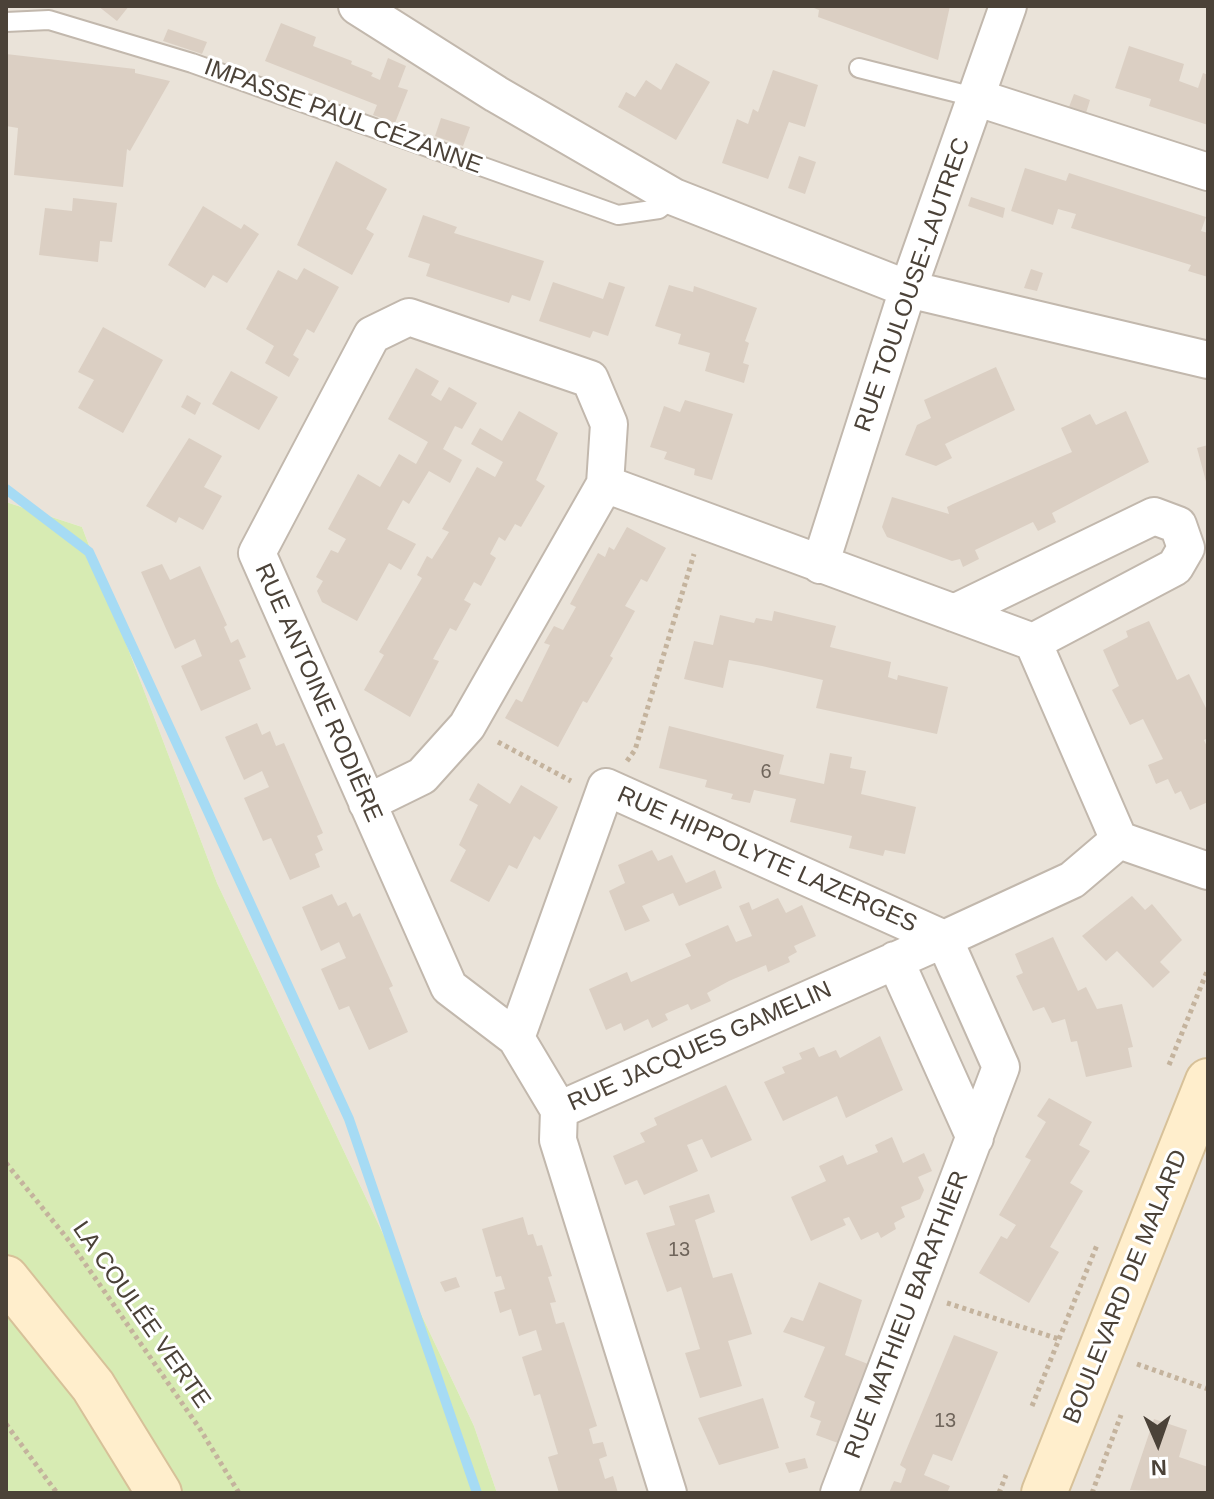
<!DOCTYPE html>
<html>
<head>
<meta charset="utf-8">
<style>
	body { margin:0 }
	#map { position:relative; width:1214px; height:1499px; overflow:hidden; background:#f6f1eb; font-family:Helvetica,sans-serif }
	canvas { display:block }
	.frame { position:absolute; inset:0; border:8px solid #4b4238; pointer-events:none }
	.north { position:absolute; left:1118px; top:1403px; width:80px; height:80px; -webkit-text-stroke:6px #fff; paint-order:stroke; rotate:178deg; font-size:22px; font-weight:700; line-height:32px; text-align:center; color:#4b4238 }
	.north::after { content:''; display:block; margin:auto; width:28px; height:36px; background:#4b4238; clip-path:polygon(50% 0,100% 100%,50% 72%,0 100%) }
</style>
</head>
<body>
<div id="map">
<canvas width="1214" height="1499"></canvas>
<div class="frame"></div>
<div class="north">N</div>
</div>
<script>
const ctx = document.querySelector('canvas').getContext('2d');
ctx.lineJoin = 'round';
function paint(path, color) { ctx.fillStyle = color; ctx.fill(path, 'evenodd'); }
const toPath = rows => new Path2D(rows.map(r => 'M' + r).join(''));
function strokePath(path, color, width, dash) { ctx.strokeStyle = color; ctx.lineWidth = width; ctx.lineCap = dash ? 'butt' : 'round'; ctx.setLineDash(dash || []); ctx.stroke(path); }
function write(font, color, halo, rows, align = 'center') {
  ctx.font = font + ' Helvetica,sans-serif'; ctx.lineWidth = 6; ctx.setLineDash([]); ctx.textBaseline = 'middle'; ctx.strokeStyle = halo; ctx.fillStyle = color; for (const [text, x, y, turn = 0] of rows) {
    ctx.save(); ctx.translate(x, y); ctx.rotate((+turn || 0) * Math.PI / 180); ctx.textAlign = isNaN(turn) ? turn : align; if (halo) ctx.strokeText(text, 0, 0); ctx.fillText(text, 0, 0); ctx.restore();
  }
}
paint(toPath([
	[6,6,1208,6,1208,1493,497,1493,474,1426,217,883,82,527,6,502]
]), '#eae3d9');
paint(toPath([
	[6,502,82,527,217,883,474,1426,497,1493,6,1493]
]), '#d7ebb3');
strokePath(toPath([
	[6,489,89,552,349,1119,477,1493]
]), '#a6dbf4', 10);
paint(toPath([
	[98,6,129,6,117,21],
	[809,6,950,6,938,60,818,17,819,10],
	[281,23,316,37,313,46,352,61,351,64,373,73,371,76,380,80,388,58,406,66,398,87,408,90,395,123,373,115,377,105,265,61],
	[168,29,207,42,202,54,163,41],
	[1129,46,1184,64,1179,81,1198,88,1203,73,1208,75,1208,125,1149,106,1151,99,1115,88],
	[6,54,135,69,135,73,170,81,130,151,127,149,123,187,14,175,18,128,6,126],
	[676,63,710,82,676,140,618,107,626,92,635,97,646,80,661,90],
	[773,70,818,85,805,127,789,122,768,179,722,163,737,119,748,124,753,109,758,112],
	[1074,94,1090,100,1086,113,1069,107],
	[441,118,470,127,463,146,435,136],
	[799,156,816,162,805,194,788,188],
	[336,161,387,189,366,229,374,234,352,275,297,245],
	[1025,168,1066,181,1069,173,1206,217,1201,231,1208,233,1208,277,1188,271,1191,265,1071,228,1076,214,1058,209,1053,225,1011,211],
	[971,197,1005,208,1003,218,968,206],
	[73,198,117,203,112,242,100,241,98,262,39,255,45,208,72,211],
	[203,206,241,229,244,224,259,234,227,283,213,275,205,288,168,265],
	[423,215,457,227,454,233,544,261,530,301,512,295,509,303,426,276,430,264,408,257],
	[304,268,339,287,314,333,307,329,293,355,299,359,289,377,265,363,274,346,246,329,278,270,297,280],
	[1031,269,1043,273,1037,291,1024,288],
	[553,282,603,299,609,282,625,287,608,336,593,331,590,338,539,321],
	[669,285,693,292,694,286,757,308,745,341,749,343,743,363,749,365,744,383,705,371,710,353,678,344,681,334,655,326],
	[103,327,163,360,123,433,78,408,94,380,78,372],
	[996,367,1015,410,945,444,952,458,936,466,905,455,917,425,931,418,924,400],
	[416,368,439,381,431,395,441,401,449,387,477,403,462,429,455,426,443,449,462,460,450,483,429,471,409,504,403,500,387,529,416,544,401,570,389,563,357,621,322,602,317,591,323,581,316,577,331,550,338,553,346,539,328,529,358,474,380,487,399,454,416,464,428,442,388,419],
	[231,371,278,397,259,430,212,404],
	[187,395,201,403,195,415,181,407],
	[685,400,733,414,712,480,694,475,695,469,664,459,667,452,650,447,664,406,680,412],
	[519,411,558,433,536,480,545,486,521,527,515,524,505,541,499,537,490,554,496,558,481,586,474,582,464,600,471,604,456,631,450,628,433,659,439,661,410,717,364,690,384,655,379,652,422,578,417,575,427,556,432,559,449,532,442,529,477,467,495,477,503,462,471,444,480,428,502,441],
	[1126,411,1149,462,1052,513,1056,522,1038,531,1033,522,975,550,979,559,963,567,960,559,952,561,887,537,882,527,892,497,949,514,947,507,953,504,1072,452,1061,428,1090,414,1096,425],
	[189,438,222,456,204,487,222,496,203,530,179,517,176,523,146,506],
	[1208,445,1208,489,1197,448],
	[627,527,666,548,647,582,641,579,625,606,635,611,610,656,613,658,587,703,583,701,558,747,505,718,516,699,522,702,550,645,544,643,554,626,563,630,576,607,570,604,598,553,605,557,609,547,614,550],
	[162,564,170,580,200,566,227,625,224,627,231,643,238,639,246,657,239,660,251,689,201,711,181,666,202,656,195,639,175,649,141,572],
	[774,611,836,626,830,647,891,662,888,677,897,680,898,675,948,687,937,734,816,708,823,680,762,666,729,660,723,688,684,679,694,641,713,645,720,615,754,623,756,618,772,621],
	[1149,621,1177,680,1189,674,1208,712,1208,738,1204,740,1208,749,1208,802,1190,810,1181,791,1175,794,1168,779,1156,784,1148,765,1163,759,1143,719,1130,725,1112,690,1119,686,1103,650,1128,637,1126,631],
	[257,723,262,735,270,731,276,746,284,743,323,833,317,836,323,850,315,854,320,867,290,880,271,838,263,841,244,798,269,787,262,771,244,780,225,737],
	[669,726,784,755,779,774,824,784,830,753,852,757,850,768,866,771,861,794,916,807,905,854,885,850,883,856,849,848,852,836,790,822,796,799,754,790,750,803,731,799,733,794,705,787,707,780,659,768],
	[478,783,510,804,521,785,558,807,540,840,534,836,517,869,509,865,489,902,450,881,466,850,459,845,478,805,469,800],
	[652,850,658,861,672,855,686,883,715,870,722,888,679,906,673,893,642,906,650,921,625,931,609,891,625,883,618,865],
	[332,894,338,906,346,902,353,917,360,913,393,986,389,988,408,1032,369,1050,349,1006,339,1010,321,969,346,958,339,942,321,951,302,907],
	[1132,896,1145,910,1152,904,1182,940,1160,962,1170,972,1153,988,1117,951,1106,961,1082,936],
	[778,898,786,913,802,905,816,936,794,946,797,952,788,957,790,962,768,972,766,965,729,981,707,993,711,1001,691,1010,688,1004,665,1014,668,1020,652,1028,648,1019,624,1031,621,1023,606,1030,589,989,627,972,631,982,691,956,685,944,728,925,736,942,752,936,739,906,749,902,752,910],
	[1053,937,1078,991,1086,987,1097,1009,1122,1004,1133,1047,1128,1048,1132,1067,1086,1077,1077,1041,1071,1042,1065,1019,1052,1023,1044,1007,1033,1011,1016,976,1023,973,1015,954],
	[880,1036,903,1090,846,1118,837,1096,783,1121,764,1082,785,1073,782,1067,802,1059,799,1053,814,1047,819,1057,836,1050,840,1058],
	[726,1085,752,1140,711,1158,702,1139,687,1145,698,1171,644,1195,637,1180,625,1185,613,1156,645,1142,640,1133,657,1125,654,1118],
	[1049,1098,1092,1122,1079,1145,1090,1151,1070,1183,1083,1191,1050,1247,1059,1252,1029,1303,979,1273,1001,1236,1007,1239,1016,1225,999,1215,1031,1160,1025,1157,1046,1122,1037,1116],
	[892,1137,903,1163,924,1153,932,1171,918,1177,924,1190,920,1199,901,1207,905,1217,894,1223,896,1229,881,1238,878,1232,861,1240,849,1217,843,1219,846,1225,811,1241,791,1197,826,1181,819,1166,843,1155,847,1165,878,1152,875,1145],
	[709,1194,715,1212,695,1220,713,1278,732,1273,752,1334,728,1341,742,1386,700,1398,685,1353,700,1349,681,1287,667,1292,646,1233,675,1225,669,1206],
	[523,1217,528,1235,533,1234,537,1246,542,1245,552,1276,548,1277,556,1302,550,1303,556,1324,564,1322,597,1426,589,1429,593,1444,603,1442,607,1456,599,1459,605,1479,613,1476,618,1493,559,1493,548,1457,558,1454,540,1394,534,1396,522,1357,542,1350,536,1330,519,1336,511,1309,500,1313,494,1292,505,1289,501,1276,496,1277,482,1229],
	[456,1277,460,1287,445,1292,440,1282],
	[819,1282,862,1300,845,1355,868,1364,838,1443,816,1435,821,1421,810,1417,815,1402,804,1397,825,1347,783,1332,791,1317,803,1321],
	[954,1335,998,1352,952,1461,933,1454,924,1475,950,1486,947,1493,889,1493,894,1481,901,1483,906,1469,900,1465],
	[763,1398,779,1448,719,1465,698,1418],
	[1154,1419,1187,1430,1179,1457,1208,1467,1208,1493,1130,1490],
	[805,1458,808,1468,789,1473,785,1463]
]), '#dbcfc3');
const lane = toPath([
	[6,22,49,20,192,63,618,215,659,209,674,197],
	[859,68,978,98]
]);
const street = toPath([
	[357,6,496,94,674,197,908,289,1208,360],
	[978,98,1208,172],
	[820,565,908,289,1008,6],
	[954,613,1154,516,1178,525,1186,548,1175,567,1033,642],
	[367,803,422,776,467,726,605,484],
	[895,960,975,1138],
	[516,1038,606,787,944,939,1072,880,1119,840],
	[559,1110,516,1038,449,987,257,553,372,335,409,317,590,379,609,424,605,484,1033,642,1119,840,1208,871],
	[668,1493,558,1140,559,1110,944,939,1001,1067,839,1493]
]);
const secondary = toPath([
	[6,1278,93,1386,159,1493],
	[1044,1493,1208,1081]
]);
strokePath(lane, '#c2b8ad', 22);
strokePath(street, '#c2b8ad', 40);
strokePath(secondary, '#d7c199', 48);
strokePath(toPath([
	[498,742,571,781],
	[627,761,635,750,694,554],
	[1169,1065,1208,969],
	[6,1163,70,1242,200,1429,239,1493],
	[947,1303,1059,1339],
	[1137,1364,1208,1389],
	[1032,1406,1097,1245],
	[6,1424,57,1493],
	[999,1493,1006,1475],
	[1092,1493,1121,1415]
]), '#c4b39d', 5, [4, 4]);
strokePath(lane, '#fff', 18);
strokePath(street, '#fff', 36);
strokePath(secondary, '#fec', 44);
write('20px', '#6f655b', null, [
	["6",766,772],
	["13",679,1250],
	["13",945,1421]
]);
write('24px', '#4b4238', '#fff', [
	["IMPASSE PAUL CÉZANNE",343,117,20],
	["RUE TOULOUSE-LAUTREC",913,285,-71],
	["RUE ANTOINE RODIÈRE",318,693,66],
	["RUE HIPPOLYTE LAZERGES",767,860,24],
	["RUE JACQUES GAMELIN",700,1047,-24],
	["BOULEVARD DE MALARD",1126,1287,-68],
	["LA COULÉE VERTE",141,1315,55],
	["RUE MATHIEU BARATHIER",907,1315,-69]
]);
</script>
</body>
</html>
